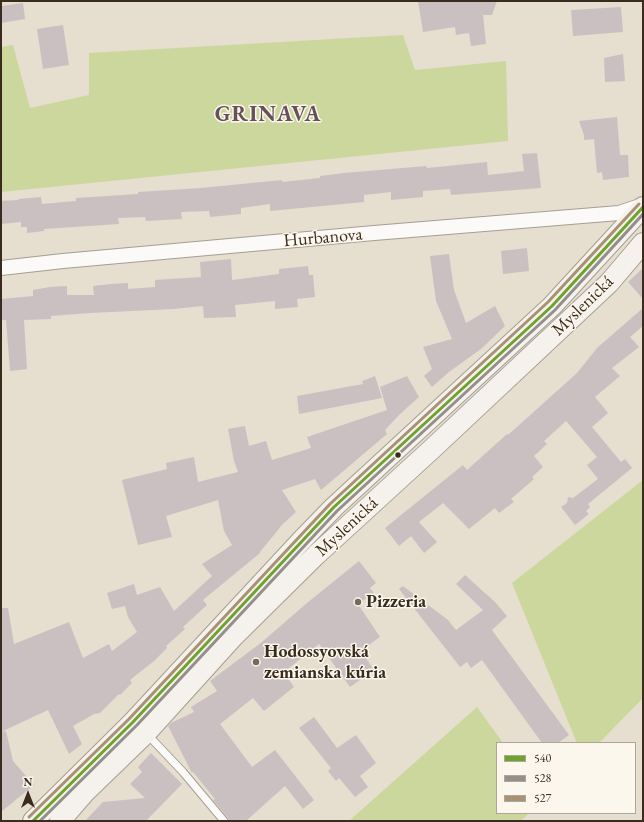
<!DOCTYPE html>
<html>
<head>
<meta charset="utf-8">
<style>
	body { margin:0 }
	#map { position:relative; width:644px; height:822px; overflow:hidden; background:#e6dece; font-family:"EB Garamond",serif }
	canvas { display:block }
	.frame { position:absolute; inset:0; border:2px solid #3b2a1e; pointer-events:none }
	.legend { position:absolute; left:496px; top:742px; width:140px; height:72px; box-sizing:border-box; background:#fbf7ec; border:1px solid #aea59a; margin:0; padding:5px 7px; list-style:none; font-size:12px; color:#3b2a1e }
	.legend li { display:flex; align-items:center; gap:8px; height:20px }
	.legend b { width:20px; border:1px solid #aea59a }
	.north { position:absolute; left:8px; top:774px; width:40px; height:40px; -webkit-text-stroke:3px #fbf7ec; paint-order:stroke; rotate:0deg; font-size:11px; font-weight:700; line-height:16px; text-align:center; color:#3b2a1e }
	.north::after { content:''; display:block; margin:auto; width:14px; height:18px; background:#3b2a1e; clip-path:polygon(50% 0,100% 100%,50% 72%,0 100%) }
</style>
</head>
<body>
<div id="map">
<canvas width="644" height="822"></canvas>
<div class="frame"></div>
<ul class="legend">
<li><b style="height:5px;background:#6fa330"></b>540</li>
<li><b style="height:5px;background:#958f8b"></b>528</li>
<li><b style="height:5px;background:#a99274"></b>527</li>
</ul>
<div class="north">N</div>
</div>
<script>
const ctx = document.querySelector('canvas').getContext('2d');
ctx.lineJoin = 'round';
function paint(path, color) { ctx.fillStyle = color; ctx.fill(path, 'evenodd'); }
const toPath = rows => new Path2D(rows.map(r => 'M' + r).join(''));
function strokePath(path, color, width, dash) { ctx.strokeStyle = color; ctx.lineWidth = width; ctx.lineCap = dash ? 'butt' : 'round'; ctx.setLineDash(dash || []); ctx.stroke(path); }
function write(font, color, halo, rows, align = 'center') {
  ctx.font = font + ' "EB Garamond",serif'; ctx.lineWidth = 3; ctx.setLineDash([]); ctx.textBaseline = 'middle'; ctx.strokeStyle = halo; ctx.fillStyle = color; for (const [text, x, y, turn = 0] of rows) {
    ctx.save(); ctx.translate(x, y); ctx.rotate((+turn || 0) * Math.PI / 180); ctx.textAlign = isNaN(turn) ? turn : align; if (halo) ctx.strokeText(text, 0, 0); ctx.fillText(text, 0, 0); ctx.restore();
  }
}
paint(toPath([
	[403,35,415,70,506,61,508,141,1,192,1,47,13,45,30,108,89,95,89,53],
	[643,480,643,698,599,743,575,743,576,741,512,583],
	[477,707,503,743,497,743,497,813,529,813,521,821,349,821]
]), '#ccd79e');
paint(toPath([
	[418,1,497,1,492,15,483,15,486,44,471,46,469,33,456,35,455,27,423,32],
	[23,3,25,19,1,23,1,6],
	[621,7,623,32,573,36,571,10],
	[63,25,69,65,43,69,37,29],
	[623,54,625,81,605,82,604,58],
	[617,117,620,155,628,155,629,177,603,180,602,172,597,173,594,139,584,140,584,135,579,121],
	[537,153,541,188,451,195,450,189,423,191,423,197,391,200,391,192,364,195,364,202,270,211,270,204,241,208,241,214,210,217,209,211,181,212,182,219,146,221,145,217,118,218,119,224,44,229,44,231,27,233,27,227,21,227,21,222,1,224,1,201,19,200,18,199,41,197,42,204,76,201,76,198,138,194,138,192,201,188,282,180,282,182,320,178,320,176,344,173,426,166,427,168,487,162,488,175,524,171,522,154],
	[527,248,529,271,503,274,501,251],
	[449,254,454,290,466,323,495,306,505,326,481,349,449,372,432,387,424,376,432,369,423,347,452,339,436,301,430,256],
	[231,259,232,280,279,274,279,269,308,266,309,275,313,275,315,297,297,299,298,307,275,309,275,301,235,305,236,317,204,318,203,306,174,309,90,313,51,316,51,319,24,320,27,369,10,371,6,320,1,320,1,299,33,296,33,290,50,287,67,286,67,295,94,295,93,286,111,284,128,283,128,289,155,287,155,280,201,277,200,262],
	[643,268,643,299,628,282],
	[643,308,643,326,630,337,639,347,612,368,620,376,595,397,608,413,592,427,621,462,625,459,632,468,588,504,590,507,586,511,589,514,575,525,561,507,567,503,568,497,573,498,598,479,587,465,597,457,566,421,544,441,547,444,534,456,543,467,532,477,534,479,511,499,514,502,499,513,495,508,469,529,443,503,419,522,437,542,424,553,411,536,399,546,385,528,463,465,467,470,507,434,508,435,577,373,597,348],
	[375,376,382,398,299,414,297,396,363,384,362,381],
	[407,376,419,397,400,414,385,430,387,434,321,490,315,479,282,490,296,512,282,525,260,552,260,553,203,600,207,605,183,627,185,629,166,646,167,648,154,661,130,680,132,683,120,695,119,694,100,713,94,714,73,726,82,744,69,754,48,710,1,732,6,731,13,761,34,785,1,812,1,608,8,608,14,644,69,622,83,658,109,644,112,651,137,632,128,617,125,606,112,609,107,593,134,584,137,595,160,587,174,611,212,576,202,564,232,545,224,531,218,500,166,516,172,537,138,545,122,480,167,469,166,463,194,457,198,482,238,472,234,461,228,429,245,426,249,446,266,441,272,460,311,448,307,437,387,410,380,387],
	[359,561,376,583,370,588,374,593,358,604,380,637,363,649,365,652,363,654,374,670,350,687,319,644,284,672,294,687,264,711,253,698,220,724,252,767,275,750,314,800,303,809,285,786,246,821,229,821,228,818,213,800,215,799,193,772,192,773,168,726,171,723,194,712,191,707,217,691,210,681,262,642,307,603],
	[465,575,495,602,507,616,492,630,569,735,558,743,542,743,482,660,471,668,467,662,460,667,399,589,403,586,448,620,456,630,483,610,456,584],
	[314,717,337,748,356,735,376,763,360,776,368,787,355,797,339,778,336,781,328,771,331,768,299,728],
	[151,753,182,784,146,821,85,821,103,802,145,798,130,784,142,772,138,767]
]), '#cac0c2');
const service = toPath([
	[147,734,183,772,224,821]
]);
const minor = toPath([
	[1,268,63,261,374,233,619,213,643,205]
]);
const secondary = toPath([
	[33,821,133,722,301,541,334,507,552,306,643,207],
	[60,821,85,792,146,733,232,638,316,555,433,448,609,283,643,243]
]);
strokePath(service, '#a59e93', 9);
strokePath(minor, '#a59e93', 16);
strokePath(secondary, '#a59e93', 22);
strokePath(service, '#fbfaf8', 7);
strokePath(minor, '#fbfaf8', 14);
strokePath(secondary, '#f5f2ed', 20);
strokePath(toPath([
	[33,821,133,722,334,507,552,306,643,207]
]), '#6fa330', 3);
strokePath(toPath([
	[40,821,137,725,337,511,555,310,643,214]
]), '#958f8b', 3);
strokePath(toPath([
	[29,817,129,719,330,504,548,302,639,204]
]), '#a99274', 3);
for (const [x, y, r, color] of [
	[398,455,3.5,"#3b2a1e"],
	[358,602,4,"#77695c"],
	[256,662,4,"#77695c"]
]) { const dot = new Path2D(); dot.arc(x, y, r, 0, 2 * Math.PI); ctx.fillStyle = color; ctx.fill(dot); strokePath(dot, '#fbf7ec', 1.5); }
write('18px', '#3b2a1e', '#fbf7ec', [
	["Hurbanova",323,238,-5],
	["Myslenická",583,306,-44],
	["Myslenická",347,527,-43]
]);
write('bold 18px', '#3b2a1e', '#fbf7ec', [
	["Pizzeria",366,602],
	["Hodossyovská",264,652],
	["zemianska kúria",264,673]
], 'left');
ctx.letterSpacing = '1px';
write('bold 22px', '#67505a', '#fbf7ec', [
	["GRINAVA",268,115]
]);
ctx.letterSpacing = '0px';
</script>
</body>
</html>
